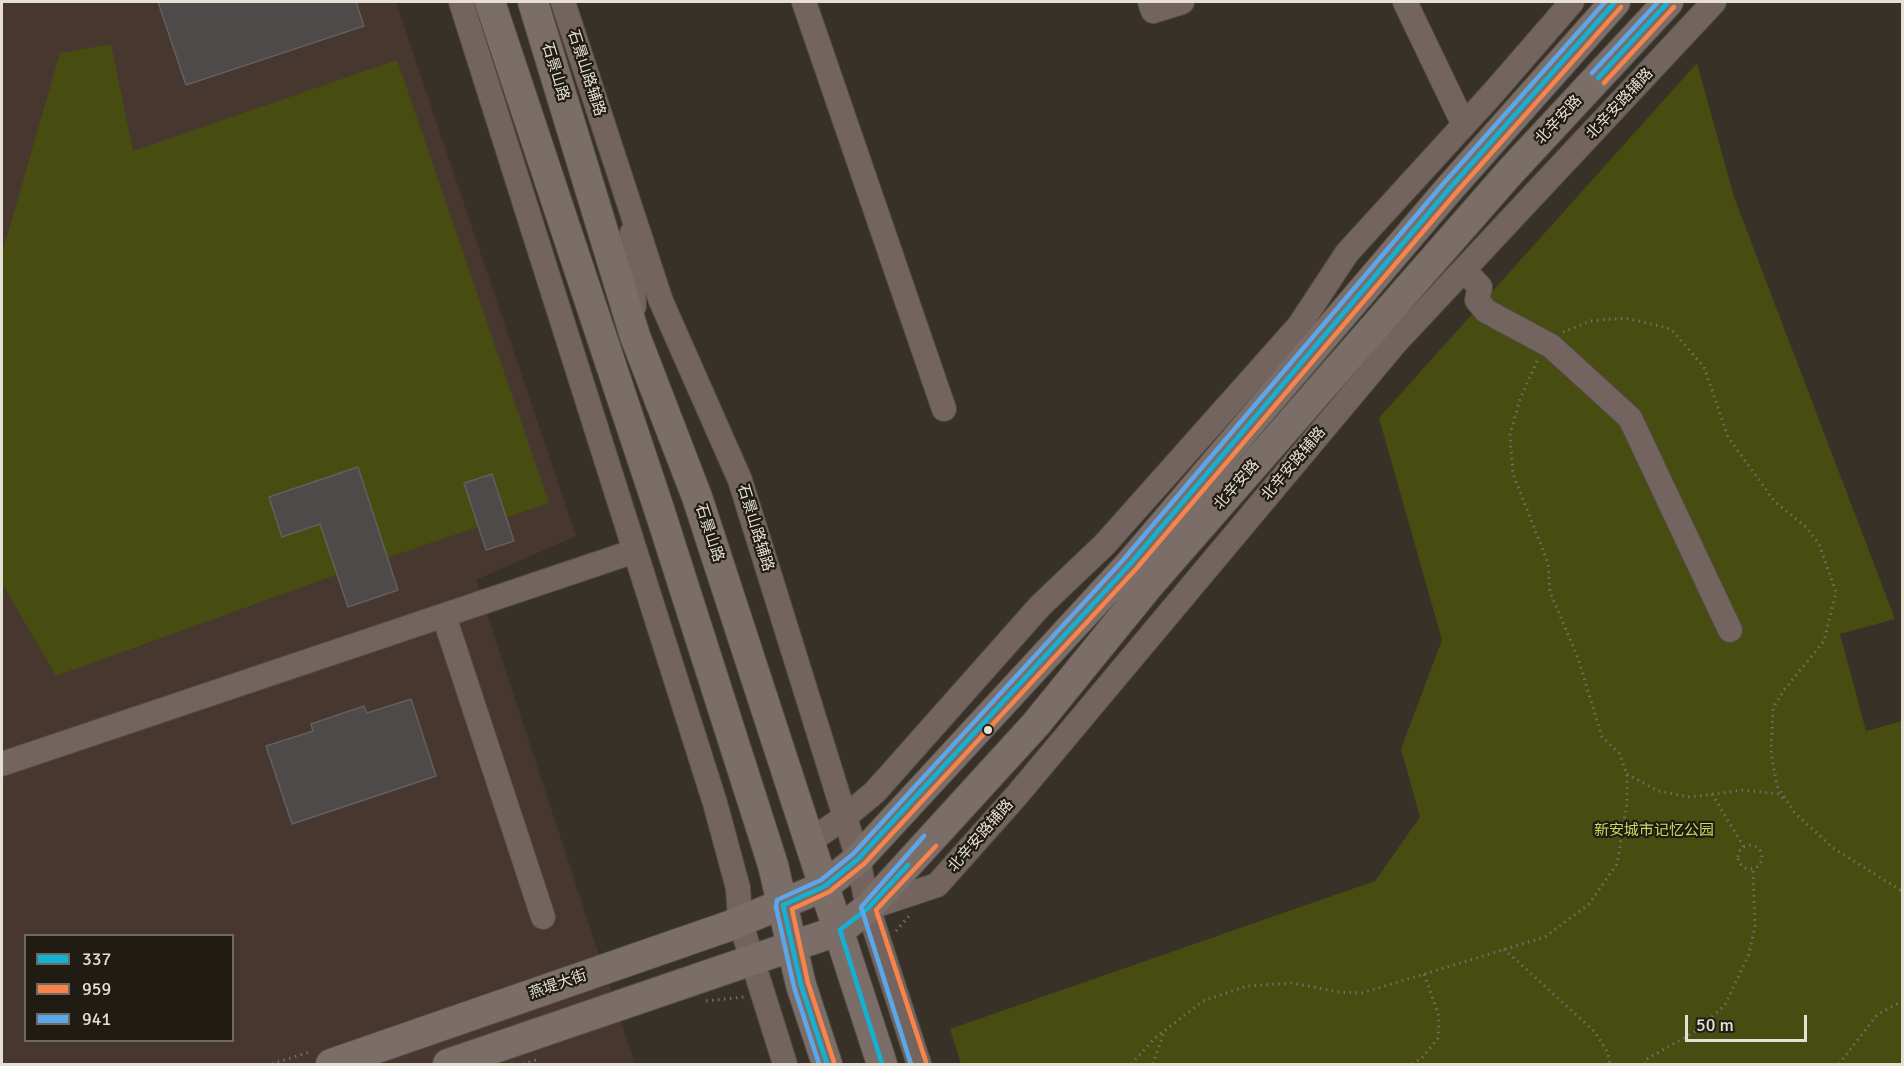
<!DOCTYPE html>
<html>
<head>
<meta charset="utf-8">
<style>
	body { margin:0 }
	#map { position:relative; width:1904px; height:1066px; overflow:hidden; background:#373127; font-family:Signika,sans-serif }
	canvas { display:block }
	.frame { position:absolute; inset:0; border:3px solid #e6dfd4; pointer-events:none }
	.legend { position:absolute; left:24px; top:934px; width:210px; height:108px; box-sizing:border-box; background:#201c14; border:2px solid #6f6a61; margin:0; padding:8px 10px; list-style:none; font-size:18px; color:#e6dfd4 }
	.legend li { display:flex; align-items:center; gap:12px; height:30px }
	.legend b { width:30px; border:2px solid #6f6a61 }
	.scale { position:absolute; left:1685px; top:1015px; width:122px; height:27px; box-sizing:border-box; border:3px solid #e6dfd4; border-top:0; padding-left:8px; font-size:18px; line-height:21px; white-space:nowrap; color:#e6dfd4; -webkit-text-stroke:4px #201c14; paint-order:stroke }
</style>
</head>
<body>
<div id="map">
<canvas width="1904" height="1066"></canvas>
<div class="frame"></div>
<ul class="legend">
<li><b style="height:8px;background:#13b2d5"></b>337</li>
<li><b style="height:8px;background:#f8844c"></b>959</li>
<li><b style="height:8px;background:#5aa8eb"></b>941</li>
</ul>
<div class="scale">50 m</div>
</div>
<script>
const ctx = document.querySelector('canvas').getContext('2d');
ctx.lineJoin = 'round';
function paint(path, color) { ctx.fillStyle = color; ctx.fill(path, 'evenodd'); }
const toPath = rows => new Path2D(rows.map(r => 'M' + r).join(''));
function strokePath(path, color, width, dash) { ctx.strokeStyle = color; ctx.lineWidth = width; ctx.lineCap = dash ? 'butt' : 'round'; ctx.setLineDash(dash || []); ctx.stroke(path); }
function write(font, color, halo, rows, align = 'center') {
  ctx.font = font + ' Signika,"Noto Sans SC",sans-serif'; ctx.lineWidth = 4.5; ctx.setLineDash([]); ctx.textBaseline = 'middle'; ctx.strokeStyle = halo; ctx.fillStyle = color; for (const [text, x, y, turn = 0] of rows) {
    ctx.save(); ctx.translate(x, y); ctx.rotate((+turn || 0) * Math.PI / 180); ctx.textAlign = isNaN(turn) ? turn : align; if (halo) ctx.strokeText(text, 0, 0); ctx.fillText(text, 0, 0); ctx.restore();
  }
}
paint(toPath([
	[2,2,396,2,576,536,476,580,635,1064,2,1064],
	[26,936,232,936,232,1040,26,1040]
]), '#47372e');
paint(toPath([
	[111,44,133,151,397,60,549,503,330,577,56,676,2,583,2,254,60,53],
	[1697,63,1734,197,1895,619,1840,634,1866,731,1902,721,1902,1064,961,1064,950,1029,1375,881,1420,817,1401,749,1442,640,1379,418]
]), '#474d11');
const building = toPath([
	[158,2,356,2,364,26,186,85,158,2],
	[358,467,398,590,348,607,320,524,282,537,269,497,358,467],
	[492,474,514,541,486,550,464,483,492,474],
	[411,699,436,776,292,824,266,746,313,731,311,724,364,706,367,713,411,699]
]);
paint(building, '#4e4a4a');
strokePath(building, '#625f5f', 1.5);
const minor = toPath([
	[461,2,715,803,738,888,740,921,785,1064],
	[563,2,661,301,740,480,858,859,868,908,919,1064],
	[804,2,944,409],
	[1150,2,1153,11,1182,2],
	[1405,2,1464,125],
	[632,233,634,306],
	[1465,271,1480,287,1477,300,1486,311,1551,346,1630,418,1730,630],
	[444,616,543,917],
	[2,764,635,551],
	[810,841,845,817,875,792,1040,606,1105,544,1299,326,1347,253,1493,93,1572,2],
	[868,908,937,885,1017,795,1397,341,1714,2]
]);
const major = toPath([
	[490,2,659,509,773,865,801,985,827,1064],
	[533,2,635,336,697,497,882,1064],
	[331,1064,729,926,825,886,858,859,1130,564,1449,189,1615,2],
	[448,1064,840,930,868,908,1036,724,1149,585,1511,171,1668,2]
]);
strokePath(minor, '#514c44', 26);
strokePath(major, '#514c44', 32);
strokePath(toPath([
	[1563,332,1591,321,1626,318,1671,329,1704,367,1728,437,1775,502,1806,527,1819,544,1836,592,1824,641,1784,690,1773,708,1771,753,1777,786,1794,812,1833,848,1902,891],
	[1627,774,1658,791,1690,797,1744,790,1779,794,1785,801],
	[1712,794,1744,847],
	'1738 857a12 12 0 1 1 24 0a12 12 0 1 1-24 0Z',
	[896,931,909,916],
	[1504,949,1594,1031,1608,1053,1610,1064],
	[706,1001,744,997],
	[272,1064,312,1051],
	[523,1064,536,1060],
	[1131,1064,1155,1038,1203,1001,1247,986,1292,983,1339,992,1362,993,1545,937,1589,904,1617,864,1627,804,1627,774,1619,753,1602,737,1578,658,1550,592,1548,563,1513,474,1510,434,1520,399,1538,359],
	[1153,1064,1164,1032],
	[1412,1064,1422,1058,1438,1038,1439,1016,1424,974],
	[1645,1064,1645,1060,1696,1031,1725,1005,1749,954,1755,926,1753,869],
	[1839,1064,1877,1015,1902,1001]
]), '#786b67', 3, [1.5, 4.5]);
strokePath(minor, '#746460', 24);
strokePath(major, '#7b6d68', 30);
strokePath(toPath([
	[1598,78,1668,2],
	[827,1064,801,985,783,905,825,886,858,859,1130,564,1449,189,1615,2],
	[882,1064,840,930,868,908,908,865]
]), '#13b2d5', 4.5);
strokePath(toPath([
	[1604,83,1674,7],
	[834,1062,808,983,792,909,829,892,864,864,1136,569,1455,194,1621,7],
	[926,1062,876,910,936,846]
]), '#f8844c', 4.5);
strokePath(toPath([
	[1592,73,1658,2],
	[819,1064,794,987,776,907,777,900,821,880,853,854,1124,559,1443,184,1605,2],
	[911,1064,861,907,924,836]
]), '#5aa8eb', 4.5);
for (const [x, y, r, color] of [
	[988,730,5,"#e6dfd4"]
]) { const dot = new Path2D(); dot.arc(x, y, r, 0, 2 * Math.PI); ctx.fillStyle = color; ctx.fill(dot); strokePath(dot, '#201c14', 2); }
write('15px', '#e6dfd4', '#201c14', [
	["石景山路",555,72,73],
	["石景山路辅路",586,73,72],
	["北辛安路辅路",1620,104,-47],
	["北辛安路",1559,120,-47],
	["北辛安路辅路",1294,464,-50],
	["北辛安路",1237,485,-49],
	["石景山路辅路",755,528,73],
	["石景山路",709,533,72],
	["北辛安路辅路",981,836,-49],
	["燕堤大街",558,985,-19]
]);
write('15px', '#cbdc5f', '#201c14', [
	["新安城市记忆公园",1654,831]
]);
</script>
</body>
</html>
